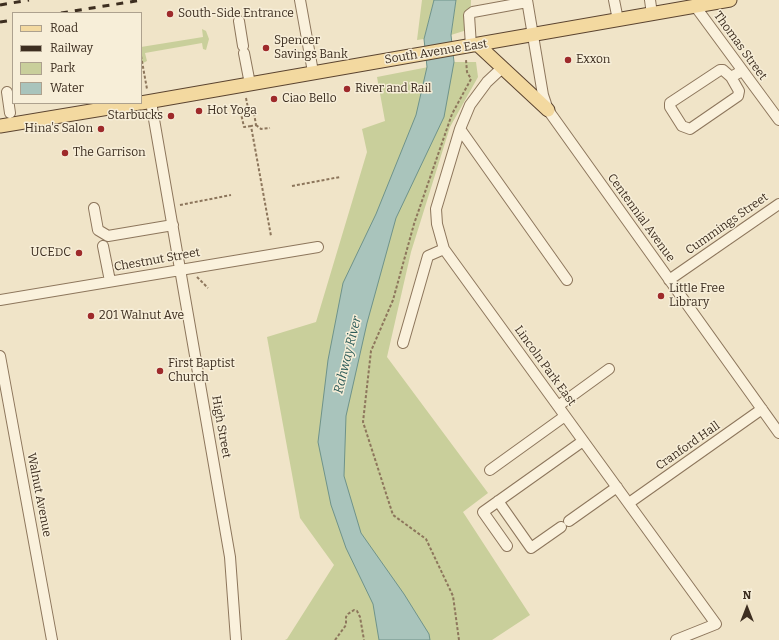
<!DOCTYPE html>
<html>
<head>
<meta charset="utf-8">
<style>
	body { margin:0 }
	#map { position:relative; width:779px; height:640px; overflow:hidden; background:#f0e4c8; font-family:Bitter,serif }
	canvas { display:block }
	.legend { position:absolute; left:12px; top:12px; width:130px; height:92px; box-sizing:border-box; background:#f7eed8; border:1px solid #ada18e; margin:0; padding:5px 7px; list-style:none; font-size:12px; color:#3d2e20 }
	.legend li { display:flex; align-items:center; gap:8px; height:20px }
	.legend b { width:20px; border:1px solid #ada18e }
	.north { position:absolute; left:727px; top:588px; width:40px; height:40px; -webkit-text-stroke:3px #f7eed8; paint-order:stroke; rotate:0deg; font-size:11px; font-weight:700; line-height:16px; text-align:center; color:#3d2e20 }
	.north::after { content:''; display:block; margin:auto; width:14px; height:18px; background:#3d2e20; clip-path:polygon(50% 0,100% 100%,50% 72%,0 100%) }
</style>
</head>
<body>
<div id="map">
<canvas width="779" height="640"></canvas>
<ul class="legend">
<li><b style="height:5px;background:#f3d9a0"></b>Road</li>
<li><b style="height:5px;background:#3d2e20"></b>Railway</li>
<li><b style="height:11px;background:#c9cf9b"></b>Park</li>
<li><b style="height:11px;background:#a9c4bc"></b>Water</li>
</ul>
<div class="north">N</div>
</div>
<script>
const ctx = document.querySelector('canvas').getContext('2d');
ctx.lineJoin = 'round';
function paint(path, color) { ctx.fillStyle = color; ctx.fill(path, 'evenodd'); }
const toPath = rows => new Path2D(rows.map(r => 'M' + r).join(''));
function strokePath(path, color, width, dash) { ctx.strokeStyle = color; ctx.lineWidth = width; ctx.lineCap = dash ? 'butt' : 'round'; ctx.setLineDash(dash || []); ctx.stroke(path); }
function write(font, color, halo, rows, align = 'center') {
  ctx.font = font + ' Bitter,serif'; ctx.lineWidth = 3; ctx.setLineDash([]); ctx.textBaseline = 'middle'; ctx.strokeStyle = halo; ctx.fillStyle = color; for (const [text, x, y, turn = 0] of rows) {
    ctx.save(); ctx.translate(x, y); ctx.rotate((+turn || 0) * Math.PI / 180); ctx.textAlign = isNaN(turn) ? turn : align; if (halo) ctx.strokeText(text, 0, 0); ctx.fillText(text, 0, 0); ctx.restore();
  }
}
paint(toPath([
	[422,0,434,0,424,39,417,40],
	[456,0,471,0,470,29,451,35],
	[202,29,206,31,209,39,206,50,203,49,202,43,145,53,147,61,141,64,141,47,203,37],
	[454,62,476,62,478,77,450,127,411,252,387,357,488,493,463,512,530,615,492,640,285,640,287,639,334,565,300,518,267,337,316,322,367,152,362,129,385,121,377,77]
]), '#c9cf9b');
const water = toPath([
	[434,0,456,0,451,35,454,62,444,117,396,218,367,323,346,416,344,476,361,533,404,594,429,634,430,640,379,640,373,604,346,548,331,505,318,442,328,360,343,283,376,214,416,115,427,67,424,39,434,0]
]);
paint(water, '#a9c4bc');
strokePath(water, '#6f938a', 1);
const minor = toPath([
	[300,0,313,72],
	[527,0,543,95,548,110,779,433],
	[614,0,618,20],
	[650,0,652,14],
	[695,6,779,120],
	[239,21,243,46],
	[471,46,469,15,473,12,527,2],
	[244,53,250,84],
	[502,68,487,82,470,105,460,129,436,209,437,224,444,249,716,624,676,640],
	[731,77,723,70,720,70,670,103,670,107,682,126,690,129,738,96,739,91,731,77,742,71],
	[7,92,10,113],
	[151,102,230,557,236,640],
	[460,129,567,280],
	[94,208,98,230,108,236,173,225],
	[103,246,110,281],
	[669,280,779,204],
	[0,300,318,247],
	[403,343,428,256,444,249],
	[0,356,52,640],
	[558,406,609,369],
	[490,470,565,416],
	[498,501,531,548,561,527],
	[629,503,762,409],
	[569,521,617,487],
	[507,546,483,512,583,441]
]);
const major = toPath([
	[478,45,548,110],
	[141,103,730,0],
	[0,126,139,103]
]);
strokePath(minor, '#8d765c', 12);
strokePath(major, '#5b4430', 15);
strokePath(toPath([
	[141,56,147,89],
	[246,98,248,108],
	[256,125,261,129,270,128],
	[251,126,244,127,240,109,253,107,256,125,251,126,271,236],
	[292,186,340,177],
	[180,205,231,195],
	[197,277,208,288],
	[335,640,346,625,346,617,348,614,354,610,357,611,360,617,364,640],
	[459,640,453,596,426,539,393,515,363,422,371,351,393,300,414,224,452,114,471,79,467,72,466,60]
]), '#8d765c', 2, [3, 2]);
strokePath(minor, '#faf1dc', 10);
strokePath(major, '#f3d9a0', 13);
strokePath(toPath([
	[0,5,29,0],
	[61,13,142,0],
	[0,22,13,20]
]), '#3d2e20', 3, [7, 7]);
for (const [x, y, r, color] of [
	[170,14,4,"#9e2a2b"],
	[266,48,4,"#9e2a2b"],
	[568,60,4,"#9e2a2b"],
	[347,89,4,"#9e2a2b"],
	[274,99,4,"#9e2a2b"],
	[199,111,4,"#9e2a2b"],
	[171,116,4,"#9e2a2b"],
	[101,129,4,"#9e2a2b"],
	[65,153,4,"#9e2a2b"],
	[79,253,4,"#9e2a2b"],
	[661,296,4,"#9e2a2b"],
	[91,316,4,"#9e2a2b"],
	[160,371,4,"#9e2a2b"]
]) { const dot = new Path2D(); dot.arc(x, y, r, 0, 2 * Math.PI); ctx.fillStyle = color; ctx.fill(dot); strokePath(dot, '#f7eed8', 1.5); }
write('12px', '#3d2e20', '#f7eed8', [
	["South-Side Entrance",178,14],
	["Spencer",274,41],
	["Savings Bank",274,55],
	["Exxon",576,60],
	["River and Rail",355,89],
	["Ciao Bello",282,99],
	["Hot Yoga",207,111],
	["Starbucks",163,116,"right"],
	["Hina's Salon",93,129,"right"],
	["The Garrison",73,153],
	["UCEDC",71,253,"right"],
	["Little Free",669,289],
	["Library",669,303],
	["201 Walnut Ave",99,316],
	["First Baptist",168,364],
	["Church",168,378]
], 'left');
write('12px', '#3d2e20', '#f7eed8', [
	["Thomas Street",740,46,54],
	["South Avenue East",436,52,-9],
	["Centennial Avenue",641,218,54],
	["Cummings Street",727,224,-35],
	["Chestnut Street",157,260,-10],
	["Lincoln Park East",545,366,54],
	["High Street",221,427,80],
	["Cranford Hall",688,446,-35],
	["Walnut Avenue",39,495,79]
]);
write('italic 13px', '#2f5d5a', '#f7eed8', [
	["Rahway River",348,355,-76]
]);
</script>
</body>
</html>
